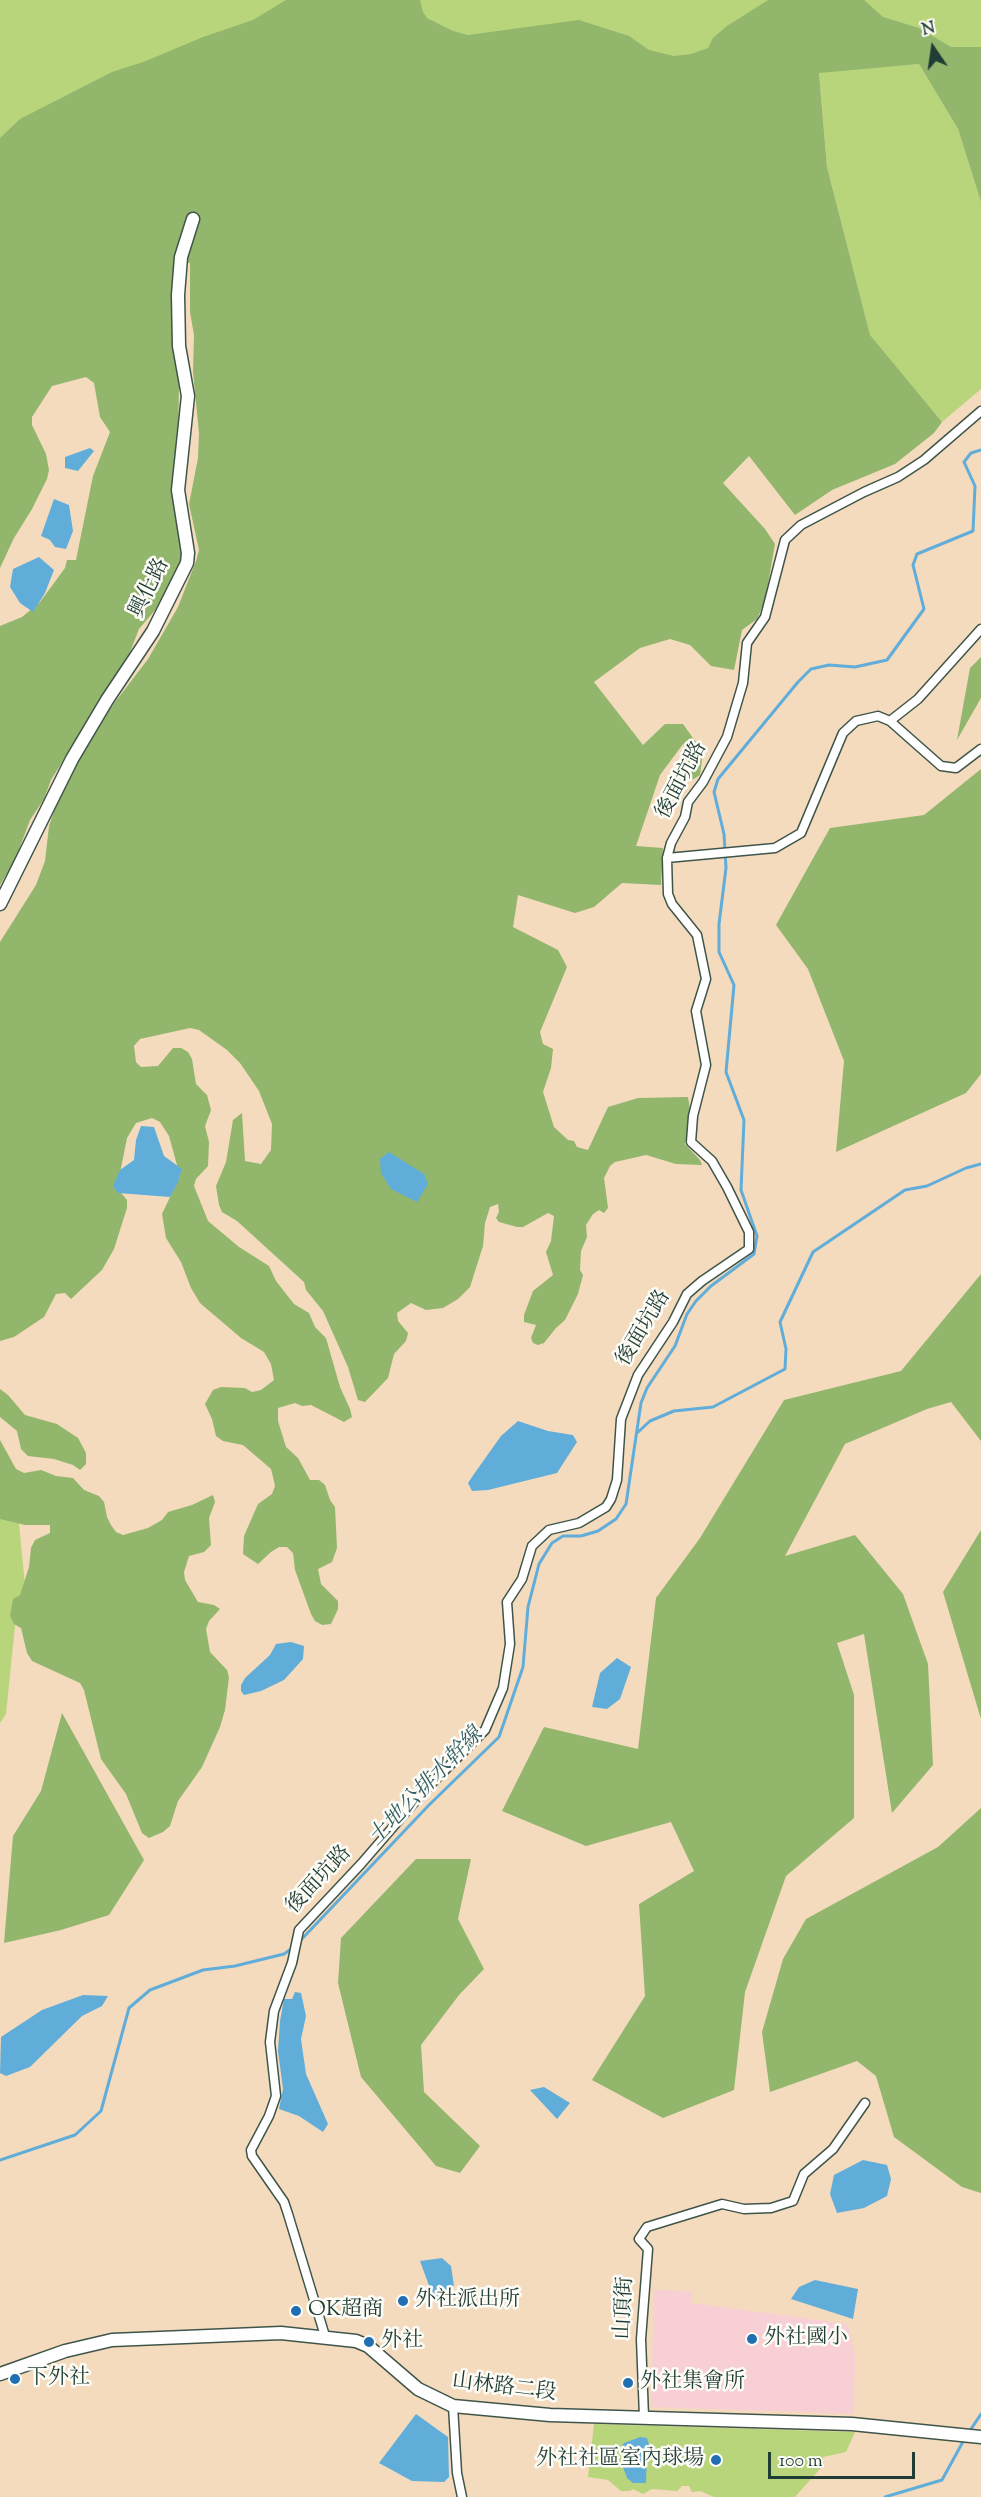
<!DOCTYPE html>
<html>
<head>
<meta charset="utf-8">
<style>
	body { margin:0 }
	#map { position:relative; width:981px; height:2497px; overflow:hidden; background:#f4dbbe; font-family:"Sorts Mill Goudy",serif }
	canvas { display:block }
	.north { position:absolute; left:903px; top:18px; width:60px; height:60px; -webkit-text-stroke:4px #fdfcf7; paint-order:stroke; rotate:347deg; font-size:16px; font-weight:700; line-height:24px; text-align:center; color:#1f3d34 }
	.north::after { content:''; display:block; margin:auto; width:21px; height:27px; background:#1f3d34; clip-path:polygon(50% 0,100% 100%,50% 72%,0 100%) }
	.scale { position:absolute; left:768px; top:2452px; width:147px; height:27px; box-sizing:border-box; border:3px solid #1f3d34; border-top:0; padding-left:8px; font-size:18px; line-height:21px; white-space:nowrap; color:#1f3d34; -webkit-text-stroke:4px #fdfcf7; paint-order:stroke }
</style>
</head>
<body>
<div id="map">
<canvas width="981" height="2497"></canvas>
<div class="north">N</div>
<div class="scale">100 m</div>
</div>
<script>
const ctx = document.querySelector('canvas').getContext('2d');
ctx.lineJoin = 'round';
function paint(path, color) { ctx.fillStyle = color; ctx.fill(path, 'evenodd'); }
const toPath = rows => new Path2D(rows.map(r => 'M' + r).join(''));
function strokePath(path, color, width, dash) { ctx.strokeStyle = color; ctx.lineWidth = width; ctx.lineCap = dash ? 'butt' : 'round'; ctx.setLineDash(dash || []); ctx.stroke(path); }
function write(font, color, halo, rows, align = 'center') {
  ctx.font = font + ' "Sorts Mill Goudy","Noto Serif TC",serif'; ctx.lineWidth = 5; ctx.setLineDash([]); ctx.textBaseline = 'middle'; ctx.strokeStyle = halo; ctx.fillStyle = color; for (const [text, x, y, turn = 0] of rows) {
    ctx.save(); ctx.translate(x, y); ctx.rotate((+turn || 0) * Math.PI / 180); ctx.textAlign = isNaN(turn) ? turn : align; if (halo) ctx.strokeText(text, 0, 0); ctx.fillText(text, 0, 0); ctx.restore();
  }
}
paint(toPath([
	[654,2290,691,2291,692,2303,848,2324,855,2354,854,2414,651,2407]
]), '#f7cfd4');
paint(toPath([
	[0,0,343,0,0,152],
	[375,0,806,0,687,74,452,43],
	[840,0,981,0,981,48,938,48],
	[919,64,958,129,981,202,981,389,942,422,870,336,827,167,819,72],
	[0,1515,19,1523,25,1585,15,1626,6,1714,0,1723],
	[594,2424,855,2432,846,2452,823,2457,820,2469,795,2497,714,2497,700,2491,692,2492,689,2486,682,2486,677,2491,652,2489,643,2494,633,2489,630,2491,621,2491,608,2480,588,2477]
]), '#b8d57c');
paint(toPath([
	[286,0,420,0,423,12,427,18,453,31,468,35,579,20,629,36,649,50,674,56,691,54,708,48,713,38,727,26,768,0,864,0,883,17,919,28,951,47,981,47,981,202,958,129,919,64,819,73,827,167,870,335,942,422,934,433,895,464,832,490,795,515,749,456,723,483,765,529,775,544,765,601,757,619,742,630,734,670,711,666,690,645,670,639,640,648,594,682,643,745,665,724,683,724,703,752,700,775,689,782,689,764,683,744,660,775,636,846,663,848,661,885,622,883,594,907,575,913,518,895,513,927,558,950,567,967,540,1032,543,1044,553,1049,551,1068,543,1092,554,1127,568,1140,574,1141,577,1147,588,1150,608,1107,638,1098,688,1097,691,1115,685,1144,700,1160,702,1165,676,1164,646,1155,615,1162,610,1166,604,1178,608,1208,604,1213,599,1210,593,1214,586,1225,587,1237,581,1251,580,1270,583,1275,578,1294,565,1320,556,1328,544,1343,538,1345,533,1343,531,1338,536,1325,524,1322,524,1315,533,1291,553,1275,546,1252,551,1241,554,1216,548,1213,523,1227,517,1227,499,1222,496,1218,499,1212,498,1204,490,1207,485,1223,483,1246,470,1287,458,1299,443,1308,426,1310,411,1303,397,1313,398,1321,408,1333,406,1341,394,1354,388,1378,365,1402,358,1400,348,1367,323,1311,306,1290,304,1282,237,1221,222,1212,219,1205,216,1186,226,1162,233,1120,242,1113,245,1161,261,1164,271,1150,272,1124,259,1091,240,1063,227,1050,199,1030,190,1028,140,1039,134,1046,136,1062,141,1067,158,1066,173,1048,181,1048,188,1052,192,1059,196,1084,207,1095,211,1110,205,1126,209,1142,208,1166,196,1179,194,1186,208,1221,239,1247,269,1266,276,1281,294,1304,309,1313,315,1327,326,1338,340,1387,350,1409,352,1417,344,1422,311,1405,302,1406,295,1403,278,1408,278,1421,286,1447,298,1458,310,1480,319,1480,325,1485,330,1500,335,1507,337,1548,332,1562,318,1569,321,1584,338,1601,338,1609,331,1624,322,1625,315,1621,311,1614,295,1570,293,1553,287,1547,279,1547,271,1552,258,1564,243,1554,244,1536,258,1504,272,1494,275,1486,273,1477,271,1469,243,1445,223,1441,216,1436,212,1419,205,1404,213,1390,221,1387,245,1388,252,1392,261,1390,274,1380,271,1364,264,1352,241,1338,200,1303,191,1288,181,1262,166,1238,162,1214,180,1176,169,1136,160,1122,152,1118,136,1123,127,1138,117,1188,127,1200,127,1208,114,1249,102,1270,71,1299,65,1293,56,1294,44,1317,14,1337,0,1341,0,942,36,885,45,861,49,826,60,794,96,727,148,659,178,607,196,561,199,550,189,504,198,458,199,433,193,372,194,335,190,312,190,263,174,262,173,322,179,379,178,465,175,487,182,560,167,596,139,629,130,652,51,780,44,799,30,820,15,860,0,885,0,626,22,617,40,602,65,568,67,560,76,560,93,476,110,432,100,417,94,383,86,377,52,386,32,417,32,425,46,454,49,470,47,479,32,509,14,538,0,568,0,138,20,119,112,72,146,61,203,37,253,20],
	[981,657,981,698,957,740,970,668],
	[981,769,981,1074,966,1093,836,1152,844,1061,808,969,776,925,830,828,924,815],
	[981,1274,981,1441,951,1402,927,1409,845,1444,785,1556,855,1535,903,1594,928,1664,933,1765,892,1813,864,1634,837,1643,854,1695,854,1818,786,1876,745,1992,734,2090,663,2118,592,2080,645,1996,639,1904,694,1871,671,1822,586,1846,502,1811,544,1727,638,1749,656,1598,700,1538,784,1400,901,1371],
	[0,1389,8,1395,25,1415,57,1424,78,1438,86,1453,86,1464,80,1470,73,1465,54,1459,28,1456,21,1449,17,1431,0,1417],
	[0,1440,16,1469,24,1473,41,1470,56,1476,73,1478,84,1490,99,1496,104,1502,107,1517,111,1525,116,1532,123,1535,148,1528,162,1520,168,1512,192,1505,213,1495,215,1502,209,1518,211,1545,204,1552,189,1556,184,1572,185,1580,198,1602,214,1605,220,1609,209,1621,206,1629,210,1652,227,1670,229,1677,225,1710,220,1727,202,1767,178,1801,170,1826,163,1832,149,1838,142,1833,126,1794,101,1759,84,1690,80,1683,32,1661,27,1653,21,1628,14,1624,10,1616,13,1599,20,1595,29,1567,31,1548,35,1540,50,1533,50,1525,25,1525,0,1519],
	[981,1530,981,1719,943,1592],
	[62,1713,144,1860,109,1915,61,1930,4,1943,13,1836,41,1791],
	[981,1808,981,2193,962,2187,894,2137,876,2076,857,2061,770,2092,762,2032,783,1959,806,1919,938,1847],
	[416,1859,471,1859,458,1919,484,1969,459,1995,421,2045,424,2092,480,2146,460,2173,436,2166,361,2077,338,1983,341,1938]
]), '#92b66c');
paint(toPath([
	[90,448,94,451,78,471,65,468,65,457],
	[54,499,69,505,73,531,66,549,55,547,50,540,41,536],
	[39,557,54,570,45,593,33,612,20,603,10,587,13,569],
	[141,1126,154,1127,164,1156,182,1169,178,1182,170,1197,118,1193,113,1186,120,1170,134,1160,136,1140],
	[389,1152,424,1174,428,1184,417,1202,391,1189,381,1173,380,1159],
	[518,1421,548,1431,573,1435,577,1442,557,1473,488,1490,472,1491,468,1483,474,1474,501,1436],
	[291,1642,304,1646,303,1659,284,1680,261,1691,244,1695,241,1691,241,1685,245,1678,270,1655,276,1644],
	[617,1658,631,1667,620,1699,607,1709,592,1707,600,1673],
	[295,1992,301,1993,306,2016,301,2039,306,2074,328,2124,323,2132,299,2116,279,2109,283,2089,278,2051,280,2021,284,1999,292,1999],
	[83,1995,108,1996,102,2006,82,2016,30,2067,6,2076,0,2073,1,2037,42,2010],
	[544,2087,570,2103,557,2119,530,2090],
	[863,2160,887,2165,891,2179,887,2196,864,2208,837,2213,830,2194,834,2175],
	[442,2258,451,2266,454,2286,446,2304,431,2291,420,2261],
	[815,2280,858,2289,853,2319,791,2299,799,2287],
	[416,2414,448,2437,449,2477,444,2482,412,2481,379,2463],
	[640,2437,647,2438,650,2448,647,2454,646,2483,633,2483,627,2478,623,2467,621,2447,624,2443]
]), '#60adda');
strokePath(toPath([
	[637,1433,650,1421,674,1411,713,1407,785,1369,786,1349,780,1322,813,1252,905,1190,927,1186,966,1168,981,1164],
	[299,1942,429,1805,499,1737,523,1667,528,1607,539,1564,552,1543,563,1536,581,1536,598,1531,616,1519,626,1504,641,1403,647,1388,675,1346,687,1314,696,1301,711,1286,754,1254,757,1236,741,1190,744,1120,726,1072,734,985,719,952,719,924,726,868,724,834,714,792,718,779,798,682,811,669,829,665,855,667,887,660,924,609,913,565,917,554,973,531,975,486,964,462,971,453,981,450],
	[0,2160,75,2135,101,2111,129,2008,150,1990,203,1970,235,1966,284,1954,294,1947],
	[969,2432,981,2414],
	[885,2497,942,2480,965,2438]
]), '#60adda', 3);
const street = toPath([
	[890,721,941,766,956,768,981,749],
	[667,858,775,848,801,833,843,733,856,721,878,716,890,721,918,699,981,629],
	[325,2336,288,2214,284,2202,252,2156,251,2150,269,2116,276,2096,270,2042,274,2011,292,1963,299,1930,361,1864,425,1790,485,1730,503,1688,510,1644,507,1602,522,1579,532,1546,549,1530,579,1523,606,1507,611,1499,617,1480,621,1419,638,1375,673,1322,687,1294,702,1281,749,1249,749,1232,727,1187,712,1161,691,1142,693,1116,706,1065,696,1011,706,979,697,935,672,904,668,894,667,858,671,843,685,817,688,802,703,782,727,737,743,683,747,643,765,617,785,540,801,525,864,492,898,477,924,460,981,411],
	[453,2406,457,2473,462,2497],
	[644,2417,641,2339,648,2249,639,2239,647,2227,722,2204,744,2209,771,2208,793,2201,804,2174,833,2149,865,2103]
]);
const secondary = toPath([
	[0,904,72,759,107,700,153,631,187,563,188,553,178,490,188,396,179,346,178,295,181,257,193,219],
	[0,2374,65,2351,112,2340,281,2333,356,2341,368,2346,418,2389,453,2406,550,2415,852,2424,981,2437]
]);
strokePath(street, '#3f5549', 11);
strokePath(secondary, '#3f5549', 15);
strokePath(street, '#fff', 8);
strokePath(secondary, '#fff', 12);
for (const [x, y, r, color] of [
	[403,2301,6,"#1f6fb2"],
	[296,2311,6,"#1f6fb2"],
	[752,2339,6,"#1f6fb2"],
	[369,2342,6,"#1f6fb2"],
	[15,2379,6,"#1f6fb2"],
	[628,2383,6,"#1f6fb2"],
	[716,2460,6,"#1f6fb2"]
]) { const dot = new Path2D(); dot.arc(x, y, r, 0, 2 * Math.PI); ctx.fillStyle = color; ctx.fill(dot); strokePath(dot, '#fdfcf7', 2); }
write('21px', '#1f3d34', '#fdfcf7', [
	["興化路",151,589,-64],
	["後面坑路",683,781,-62],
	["後面坑路",645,1329,-59],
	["後面坑路",320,1881,-47],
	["山頂街",626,2308,-87],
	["山林路二段",504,2389,7]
]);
write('21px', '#1f3d34', '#fdfcf7', [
	["外社派出所",415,2301],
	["OK超商",308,2311],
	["外社國小",764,2339],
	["外社",381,2342],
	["下外社",27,2379],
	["外社集會所",640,2383],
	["外社社區室內球場",704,2460,"right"]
], 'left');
write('italic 22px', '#325f66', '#fdfcf7', [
	["土地公排水幹線",427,1788,-46]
]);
</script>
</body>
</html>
